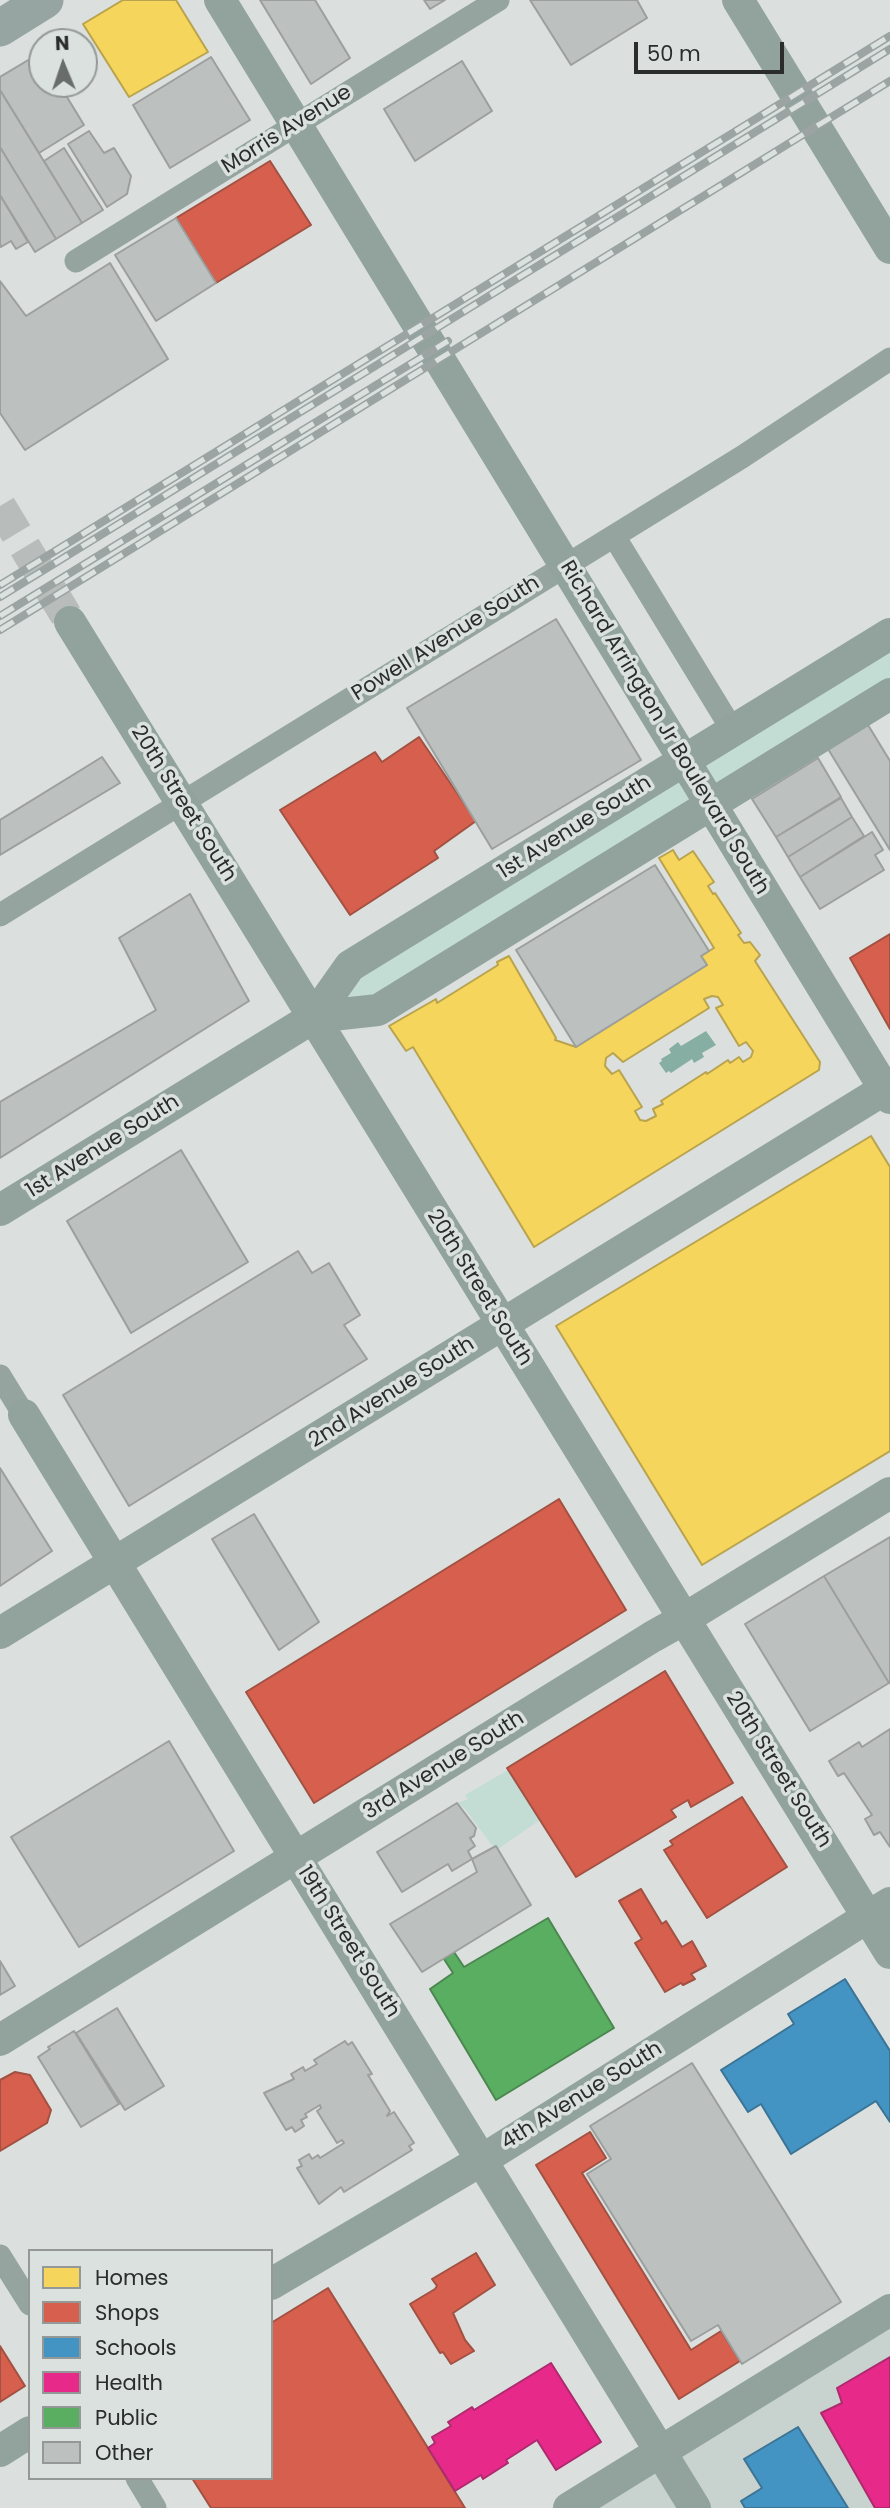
<!DOCTYPE html>
<html>
<head>
<meta charset="utf-8">
<style>
	body { margin:0 }
	#map { position:relative; width:890px; height:2508px; overflow:hidden; background:#dbe0de; font-family:Poppins,sans-serif }
	canvas { display:block }
	.legend { position:absolute; left:28px; top:2249px; width:245px; height:231px; box-sizing:border-box; background:#dae1df; border:2px solid #949997; margin:0; padding:9px 12px; list-style:none; font-size:21px; color:#2a2d2c }
	.legend li { display:flex; align-items:center; gap:14px; height:35px }
	.legend b { width:35px; border:2px solid #949997 }
	.north { position:absolute; left:28px; top:28px; width:70px; height:70px; box-sizing:border-box; background:#dae1df; border:2px solid #949997; border-radius:50%; rotate:358deg; font-size:19px; font-weight:700; line-height:28px; text-align:center; color:#2a2d2c }
	.north::after { content:''; display:block; margin:auto; width:24px; height:32px; background:#686c6a; clip-path:polygon(50% 0,100% 100%,50% 72%,0 100%) }
	.scale { position:absolute; left:634px; top:42px; width:150px; height:32px; box-sizing:border-box; border:4px solid #2a2d2c; border-top:0; padding-left:9px; font-size:21px; line-height:24px; white-space:nowrap; color:#2a2d2c; -webkit-text-stroke:5px #dae1df; paint-order:stroke }
</style>
</head>
<body>
<div id="map">
<canvas width="890" height="2508"></canvas>
<ul class="legend">
<li><b style="height:19px;background:#f6d55c"></b>Homes</li>
<li><b style="height:19px;background:#d6604d"></b>Shops</li>
<li><b style="height:19px;background:#4393c3"></b>Schools</li>
<li><b style="height:19px;background:#e7298a"></b>Health</li>
<li><b style="height:19px;background:#5aae61"></b>Public</li>
<li><b style="height:19px;background:#bcc0bf"></b>Other</li>
</ul>
<div class="north">N</div>
<div class="scale">50 m</div>
</div>
<script>
const ctx = document.querySelector('canvas').getContext('2d');
ctx.lineJoin = 'round';
function paint(path, color) { ctx.fillStyle = color; ctx.fill(path, 'evenodd'); }
const toPath = rows => new Path2D(rows.map(r => 'M' + r).join(''));
function strokePath(path, color, width, dash) { ctx.strokeStyle = color; ctx.lineWidth = width; ctx.lineCap = dash ? 'butt' : 'round'; ctx.setLineDash(dash || []); ctx.stroke(path); }
function write(font, color, halo, rows, align = 'center') {
  ctx.font = font + ' Poppins,sans-serif'; ctx.lineWidth = 7; ctx.setLineDash([]); ctx.textBaseline = 'middle'; ctx.strokeStyle = halo; ctx.fillStyle = color; for (const [text, x, y, turn = 0] of rows) {
    ctx.save(); ctx.translate(x, y); ctx.rotate((+turn || 0) * Math.PI / 180); ctx.textAlign = isNaN(turn) ? turn : align; if (halo) ctx.strokeText(text, 0, 0); ctx.fillText(text, 0, 0); ctx.restore();
  }
}
paint(toPath([
	[890,2317,890,2508,586,2508]
]), '#c8d2ce');
paint(toPath([
	[890,646,890,678,372,996,345,999,357,974],
	[508,1770,540,1820,498,1849,491,1844,465,1809,457,1803,468,1799,465,1795]
]), '#c3ddd5');
paint(toPath([
	[706,1031,716,1045,702,1053,704,1057,694,1063,692,1059,671,1073,669,1071,666,1073,659,1063,662,1061,661,1059,671,1053,669,1049,678,1042,681,1046]
]), '#87aea2');
const homes = toPath([
	[123,0,176,0,208,52,129,97,83,24,123,0],
	[673,850,679,860,693,851,714,882,708,886,713,894,715,893,741,933,738,935,744,943,750,942,760,955,755,961,820,1062,819,1070,534,1247,413,1047,406,1051,389,1026,436,999,437,1003,498,965,497,962,509,956,556,1038,555,1040,576,1047,707,965,701,956,714,948,659,858,673,850],
	[712,996,718,997,723,1005,716,1008,739,1046,746,1042,753,1051,751,1057,743,1062,739,1057,730,1063,728,1060,707,1074,706,1072,661,1101,663,1104,653,1109,656,1116,646,1121,640,1120,635,1111,642,1107,619,1070,612,1074,605,1066,606,1058,613,1053,623,1062,709,1008,704,999,712,996],
	[871,1136,890,1167,890,1451,702,1565,556,1326,871,1136]
]);
paint(homes, '#f6d55c');
strokePath(homes, '#b9a34e', 2);
const shops = toPath([
	[270,161,311,225,216,283,176,218,270,161],
	[419,737,476,821,434,851,438,858,350,915,280,810,375,752,382,762,419,737],
	[890,934,890,1029,850,958,890,934],
	[559,1499,626,1610,314,1803,246,1692,559,1499],
	[665,1671,733,1783,691,1807,688,1800,671,1810,676,1817,576,1877,507,1768,665,1671],
	[742,1797,787,1867,707,1918,664,1850,673,1845,670,1841,742,1797],
	[641,1889,662,1924,666,1921,682,1947,692,1941,706,1966,691,1974,695,1979,683,1985,681,1983,665,1992,635,1943,642,1939,619,1901,641,1889],
	[15,2072,30,2075,51,2110,47,2123,0,2151,0,2080,15,2072],
	[590,2132,606,2158,582,2173,691,2350,721,2331,740,2361,679,2399,536,2165,590,2132],
	[476,2253,495,2285,453,2313,465,2340,474,2351,451,2364,443,2352,440,2353,410,2304,435,2289,437,2286,432,2279,476,2253],
	[328,2288,428,2448,465,2508,211,2508,192,2478,271,2478,271,2323,328,2288],
	[0,2346,25,2386,0,2402,0,2346]
]);
paint(shops, '#d6604d');
strokePath(shops, '#a25143', 2);
const schools = toPath([
	[845,1979,890,2051,890,2122,876,2101,791,2154,761,2104,748,2112,721,2070,794,2024,788,2014,845,1979],
	[798,2427,848,2508,745,2508,741,2501,762,2488,744,2459,798,2427]
]);
paint(schools, '#4393c3');
strokePath(schools, '#3c7496', 2);
const health = toPath([
	[890,2357,890,2508,875,2508,821,2413,842,2403,837,2388,890,2357],
	[551,2363,601,2442,556,2470,537,2440,506,2460,508,2463,483,2479,481,2475,455,2491,428,2448,435,2443,432,2437,451,2426,448,2422,472,2407,474,2410,551,2363]
]);
paint(health, '#e7298a');
strokePath(health, '#ae2a6e', 2);
const public = toPath([
	[548,1918,614,2028,496,2100,430,1989,453,1973,444,1959,454,1952,464,1967,548,1918]
]);
paint(public, '#5aae61');
strokePath(public, '#4c8751', 2);
const building = toPath([
	[260,0,315,0,350,58,311,84,260,0],
	[424,0,445,0,430,9,424,0],
	[530,0,637,0,647,18,571,65,530,0],
	[40,53,42,57,42,84,59,84,84,125,39,153,0,90,0,77,40,53],
	[211,57,250,120,170,168,133,105,211,57],
	[462,61,492,111,415,161,384,109,462,61],
	[0,90,82,223,56,239,0,147,0,90],
	[89,131,104,153,114,148,131,176,127,194,107,207,68,144,89,131],
	[0,147,56,239,35,252,0,195,0,147],
	[64,148,103,210,82,223,44,161,64,148],
	[0,195,28,242,16,249,11,241,1,247,0,244,0,195],
	[176,218,216,283,156,321,115,255,176,218],
	[110,263,168,359,25,450,0,413,0,281,26,316,110,263],
	[556,619,641,760,492,849,407,708,556,619],
	[868,725,890,761,890,850,828,749,868,725],
	[102,757,120,783,0,855,0,820,102,757],
	[818,758,841,797,776,837,752,799,818,758],
	[841,798,852,817,788,857,776,837,841,798],
	[852,817,864,836,800,877,788,857,852,817],
	[872,832,883,850,875,855,884,870,820,909,800,877,872,832],
	[655,865,709,951,701,956,707,965,576,1047,516,950,655,865],
	[190,894,249,1001,0,1158,0,1102,156,1010,119,938,190,894],
	[181,1150,248,1262,131,1333,67,1221,181,1150],
	[298,1251,312,1273,329,1263,360,1315,344,1325,367,1359,129,1506,63,1395,298,1251],
	[0,1468,52,1551,0,1586,0,1468],
	[254,1514,319,1622,279,1650,212,1539,254,1514],
	[890,1537,890,1683,889,1683,824,1576,890,1537],
	[824,1576,889,1683,810,1731,745,1624,824,1576],
	[890,1729,890,1847,880,1832,874,1835,865,1819,872,1815,844,1773,838,1776,829,1761,859,1742,862,1747,890,1729],
	[169,1741,234,1851,79,1947,11,1837,169,1741],
	[457,1803,476,1828,474,1836,470,1838,475,1846,468,1851,472,1859,452,1871,448,1864,402,1892,377,1852,457,1803],
	[496,1846,531,1905,422,1972,390,1924,477,1872,472,1859,496,1846],
	[0,1961,15,1986,0,1995,0,1961],
	[117,2008,164,2086,125,2110,76,2033,117,2008],
	[74,2031,119,2104,81,2127,38,2057,50,2049,48,2047,74,2031],
	[345,2041,348,2045,352,2042,372,2074,368,2075,390,2111,387,2116,394,2112,414,2143,409,2146,412,2150,344,2192,341,2187,319,2204,297,2168,302,2166,299,2160,309,2154,312,2159,318,2155,320,2158,344,2143,342,2140,337,2143,317,2111,321,2108,320,2105,305,2114,307,2117,301,2120,304,2126,295,2132,292,2127,286,2130,264,2093,294,2079,291,2074,303,2067,305,2071,317,2064,314,2060,345,2041],
	[692,2063,841,2302,742,2364,718,2325,691,2341,587,2174,611,2159,590,2126,692,2063]
]);
paint(building, '#bcc0bf');
strokePath(building, '#9c9f9e', 2);
strokePath(toPath([
	[0,506,70,622]
]), '#b8bcba', 32, [32, 16]);
strokePath(toPath([
	[76,261,498,0],
	[614,536,733,731],
	[0,915,742,457,890,359],
	[0,1376,24,1415],
	[0,2256,30,2304],
	[137,2478,155,2508]
]), '#95a49f', 23);
strokePath(toPath([
	[220,0,890,1098],
	[738,0,890,248],
	[70,622,890,1953],
	[314,1017,378,1010,890,694],
	[0,1210,314,1017,350,966,890,634],
	[24,1415,695,2508],
	[0,1633,890,1086],
	[0,2040,652,1637,684,1619,890,1493],
	[271,2284,482,2160,890,1903],
	[0,2451,30,2432],
	[569,2508,890,2310]
]), '#92a39d', 32);
strokePath(toPath([
	[0,28,45,0]
]), '#97a5a2', 37);
const rail = toPath([
	[0,585,890,36],
	[0,597,890,49],
	[0,616,448,341],
	[0,630,890,81]
]);
strokePath(rail, '#9ba4a2', 8);
strokePath(rail, '#dae1df', 5, [16]);
write('21px', '#2a2d2c', '#dae1df', [
	["Morris Avenue",287,130,-32],
	["Powell Avenue South",446,639,-32],
	["Richard Arrington Jr Boulevard South",664,728,59],
	["20th Street South",183,804,58],
	["1st Avenue South",575,828,-32],
	["1st Avenue South",103,1147,-32],
	["20th Street South",479,1288,58],
	["2nd Avenue South",392,1393,-32],
	["3rd Avenue South",444,1766,-32],
	["20th Street South",778,1770,58],
	["19th Street South",348,1942,58],
	["4th Avenue South",582,2096,-32]
]);
</script>
</body>
</html>
